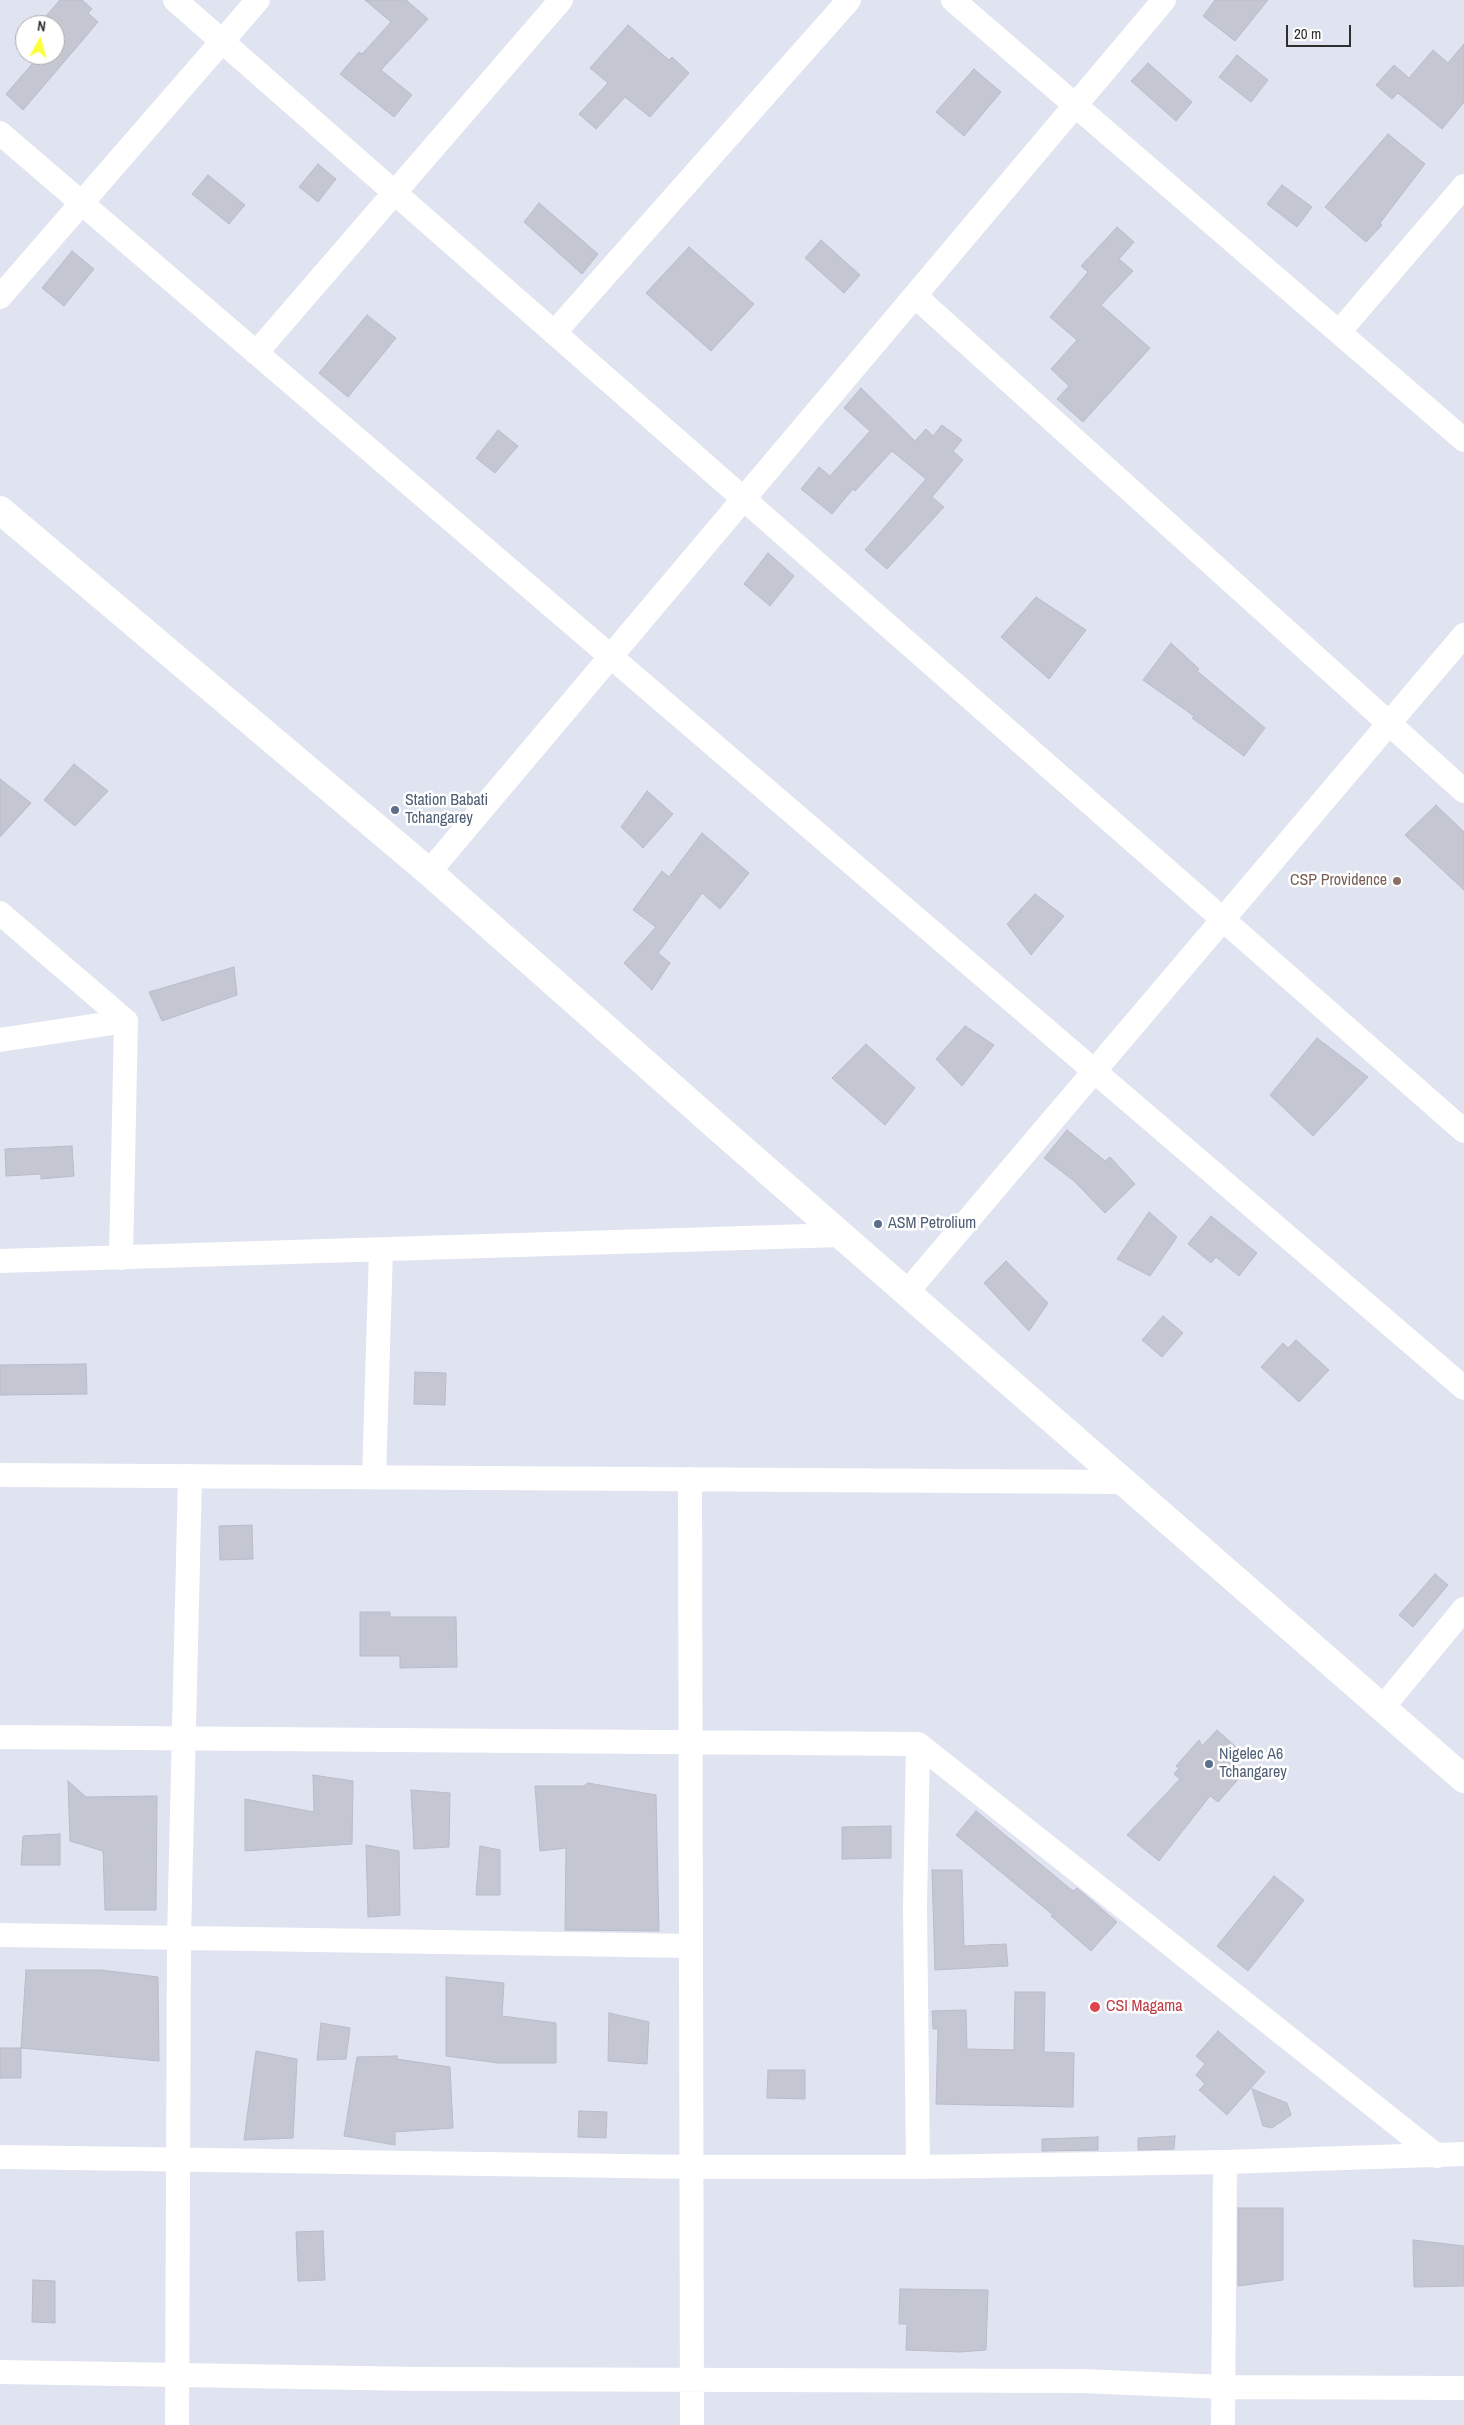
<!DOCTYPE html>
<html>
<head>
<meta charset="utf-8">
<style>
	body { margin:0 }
	#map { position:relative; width:1464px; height:2425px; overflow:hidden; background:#e0e3f0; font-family:"Archivo Narrow",sans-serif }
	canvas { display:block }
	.north { position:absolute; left:15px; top:15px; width:50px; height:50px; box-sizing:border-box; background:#fff; border:1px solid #ababab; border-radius:50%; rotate:7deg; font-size:14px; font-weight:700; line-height:20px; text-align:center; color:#2e2e2e }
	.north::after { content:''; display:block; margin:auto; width:18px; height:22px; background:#fcff3d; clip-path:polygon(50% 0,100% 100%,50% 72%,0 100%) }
	.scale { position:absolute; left:1286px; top:25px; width:65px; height:22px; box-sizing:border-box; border:2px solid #2e2e2e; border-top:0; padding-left:6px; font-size:15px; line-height:18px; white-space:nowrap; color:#2e2e2e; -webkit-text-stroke:4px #fff; paint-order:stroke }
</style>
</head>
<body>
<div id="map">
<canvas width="1464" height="2425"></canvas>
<div class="north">N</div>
<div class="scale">20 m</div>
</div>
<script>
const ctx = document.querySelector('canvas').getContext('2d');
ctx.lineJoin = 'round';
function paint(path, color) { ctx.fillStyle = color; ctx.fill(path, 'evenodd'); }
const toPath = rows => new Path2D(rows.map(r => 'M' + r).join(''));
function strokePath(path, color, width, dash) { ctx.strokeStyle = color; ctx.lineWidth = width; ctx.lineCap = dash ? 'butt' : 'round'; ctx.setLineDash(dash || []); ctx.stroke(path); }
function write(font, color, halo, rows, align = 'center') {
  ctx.font = font + ' "Archivo Narrow",sans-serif'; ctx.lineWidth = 5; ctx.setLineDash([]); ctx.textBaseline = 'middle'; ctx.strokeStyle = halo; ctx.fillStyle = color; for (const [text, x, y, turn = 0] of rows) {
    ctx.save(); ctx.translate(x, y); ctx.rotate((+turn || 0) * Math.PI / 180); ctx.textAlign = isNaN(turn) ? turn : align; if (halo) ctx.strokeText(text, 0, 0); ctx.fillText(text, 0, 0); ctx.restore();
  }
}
const building = toPath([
	[60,0,82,0,92,9,88,13,98,22,23,110,6,94,40,55,55,55,55,25,39,24,60,0],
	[365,0,406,0,428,19,381,70,412,95,394,117,340,74,359,52,362,54,391,22,365,0],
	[1215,0,1268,0,1235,41,1203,16,1215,0],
	[628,25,669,60,672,57,689,73,650,117,625,97,596,129,579,114,608,83,590,68,628,25],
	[1464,44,1464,102,1442,129,1398,93,1392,99,1376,85,1394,65,1409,78,1433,50,1448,63,1464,44],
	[1237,55,1268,80,1251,102,1219,77,1237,55],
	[1148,63,1192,102,1176,121,1131,81,1148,63],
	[974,69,1001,92,964,136,936,112,974,69],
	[1388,134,1425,164,1380,223,1382,225,1366,242,1325,207,1388,134],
	[318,164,336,179,318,202,299,187,318,164],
	[208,175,245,205,229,224,192,194,208,175],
	[1282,185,1312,207,1297,227,1267,204,1282,185],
	[539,203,598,254,582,274,524,222,539,203],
	[1117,227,1134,242,1119,259,1133,271,1101,305,1150,348,1083,422,1057,399,1069,386,1051,369,1077,340,1050,317,1088,272,1081,266,1117,227],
	[821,240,860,275,844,293,805,258,821,240],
	[689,247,754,304,711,351,646,293,689,247],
	[72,251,94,269,64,306,42,288,72,251],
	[367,315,396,338,348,397,319,373,367,315],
	[861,388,915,441,926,429,933,436,942,425,962,440,953,451,963,460,932,497,944,507,887,569,865,550,926,479,892,451,855,491,853,489,832,514,801,489,819,467,830,476,870,431,844,408,861,388],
	[498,430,518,446,495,473,476,458,498,430],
	[768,553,794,576,770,606,744,584,768,553],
	[1036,597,1086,630,1049,679,1001,637,1036,597],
	[1171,643,1199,669,1197,671,1265,728,1244,756,1192,718,1194,716,1143,680,1171,643],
	[74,764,108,791,75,826,44,800,74,764],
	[0,779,31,803,0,837,0,779],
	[647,791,673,814,643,848,621,827,647,791],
	[1436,805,1464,832,1464,890,1405,835,1436,805],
	[702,833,749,873,720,909,702,893,658,953,670,963,652,990,624,963,656,927,633,910,662,871,669,877,702,833],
	[1035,894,1064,916,1031,955,1007,924,1035,894],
	[234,967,237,995,162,1021,149,992,234,967],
	[965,1026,994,1045,962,1086,936,1059,965,1026],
	[1317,1038,1368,1077,1313,1136,1270,1095,1317,1038],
	[866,1044,915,1088,885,1125,832,1078,866,1044],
	[1067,1130,1105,1161,1110,1157,1135,1184,1105,1213,1074,1181,1044,1158,1067,1130],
	[72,1146,74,1176,41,1179,41,1174,6,1176,5,1149,72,1146],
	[1149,1212,1177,1237,1150,1276,1117,1259,1149,1212],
	[1211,1216,1257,1253,1239,1276,1216,1257,1211,1263,1188,1244,1211,1216],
	[1006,1261,1048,1303,1029,1331,984,1283,1006,1261],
	[1163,1316,1183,1333,1162,1357,1142,1340,1163,1316],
	[1296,1340,1329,1370,1299,1402,1261,1367,1283,1343,1288,1348,1296,1340],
	[86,1364,87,1394,0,1395,0,1365,86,1364],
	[415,1372,446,1373,445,1405,414,1404,415,1372],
	[252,1525,253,1559,220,1560,219,1526,252,1525],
	[1435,1574,1448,1585,1413,1627,1399,1615,1435,1574],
	[360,1612,390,1612,390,1617,456,1617,457,1667,400,1668,400,1656,360,1656,360,1612],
	[1217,1730,1236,1747,1226,1758,1243,1774,1218,1802,1210,1796,1159,1861,1127,1835,1180,1779,1174,1774,1179,1768,1176,1766,1199,1740,1202,1746,1217,1730],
	[313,1775,353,1781,352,1844,245,1851,245,1799,314,1812,313,1775],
	[68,1781,86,1797,157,1796,156,1910,105,1910,103,1851,70,1841,68,1781],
	[588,1783,656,1795,659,1931,565,1930,566,1848,540,1851,535,1786,584,1786,588,1783],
	[411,1790,450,1793,449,1847,414,1849,411,1790],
	[976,1811,1073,1891,1077,1888,1117,1922,1091,1951,1051,1916,1053,1915,956,1835,976,1811],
	[891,1826,891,1858,842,1859,842,1827,891,1826],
	[60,1834,60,1865,21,1865,23,1836,60,1834],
	[366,1845,399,1851,400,1915,368,1917,366,1845],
	[480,1846,500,1850,500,1895,476,1895,480,1846],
	[932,1870,962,1870,964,1946,1006,1944,1008,1966,935,1970,932,1870],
	[1274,1876,1304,1900,1248,1971,1217,1946,1274,1876],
	[26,1970,101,1970,158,1977,159,2061,21,2048,26,1970],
	[446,1977,504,1983,502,2016,556,2023,556,2063,498,2063,446,2056,446,1977],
	[1015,1992,1045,1992,1044,2052,1074,2053,1073,2107,936,2104,938,2029,933,2029,932,2011,966,2010,967,2049,1014,2050,1015,1992],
	[609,2013,649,2022,647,2064,608,2061,609,2013],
	[321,2023,350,2028,346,2059,317,2060,321,2023],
	[1218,2031,1265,2072,1227,2115,1199,2090,1205,2084,1196,2075,1205,2064,1196,2056,1218,2031],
	[0,2048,21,2048,21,2078,0,2078,0,2048],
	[256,2051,297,2059,293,2138,244,2140,256,2051],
	[397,2056,397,2059,450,2067,453,2128,395,2132,395,2145,344,2136,357,2057,397,2056],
	[768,2070,805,2070,805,2099,767,2098,768,2070],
	[1252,2089,1287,2103,1291,2115,1272,2128,1263,2126,1252,2089],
	[579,2111,607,2112,606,2138,578,2137,579,2111],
	[1175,2136,1174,2149,1138,2150,1138,2138,1175,2136],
	[1098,2137,1098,2150,1042,2151,1042,2139,1098,2137],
	[1238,2208,1283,2208,1283,2280,1238,2286,1238,2208],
	[323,2231,325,2280,298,2281,296,2232,323,2231],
	[1413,2240,1464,2246,1464,2286,1414,2287,1413,2240],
	[33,2280,55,2281,55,2323,32,2322,33,2280],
	[900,2289,988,2290,986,2350,960,2352,906,2350,907,2324,899,2324,900,2289]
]);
paint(building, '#c4c7d2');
strokePath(building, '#b8bbcc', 1);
strokePath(toPath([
	[175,0,1464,1131],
	[953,0,1464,440],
	[0,133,1464,1388],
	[915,296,1464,791],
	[0,297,258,0],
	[1339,332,1464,186],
	[554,333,849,0],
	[256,353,561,0],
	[429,872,1164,0],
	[0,913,126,1021,121,1258],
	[0,1040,126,1021],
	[0,1261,841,1235],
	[907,1292,1464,635],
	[0,1475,1124,1482],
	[374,1477,381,1250],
	[690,1479,692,2425],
	[1383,1707,1464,1609],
	[0,1737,918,1744,1437,2156],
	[0,1935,691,1946],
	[0,2157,692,2167,918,2167,1225,2162,1464,2154],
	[918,2167,915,1907,918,1744],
	[0,2372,419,2379,1082,2381,1223,2387,1464,2388],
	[177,2425,179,1938,190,1476],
	[1223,2425,1225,2162]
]), '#fff', 24);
strokePath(toPath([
	[0,510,429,872,731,1139,1464,1779]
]), '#fff', 28);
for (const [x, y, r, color] of [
	[395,810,5,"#5c6f8a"],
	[1397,881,5,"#8d6e63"],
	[878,1224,5,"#5c6f8a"],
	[1209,1764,5,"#5c6f8a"],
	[1095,2007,6,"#e0444e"]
]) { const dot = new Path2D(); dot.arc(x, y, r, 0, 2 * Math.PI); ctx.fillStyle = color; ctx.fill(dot); strokePath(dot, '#fff', 2); }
write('16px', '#4e5e75', '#fff', [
	["Station Babati",405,801],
	["Tchangarey",405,819],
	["ASM Petrolium",888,1224],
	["Nigelec A6",1219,1755],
	["Tchangarey",1219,1773]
], 'left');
write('16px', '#785e54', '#fff', [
	["CSP Providence",1387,881]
], 'right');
write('16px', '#be3a42', '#fff', [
	["CSI Magama",1106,2007]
], 'left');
</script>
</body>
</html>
